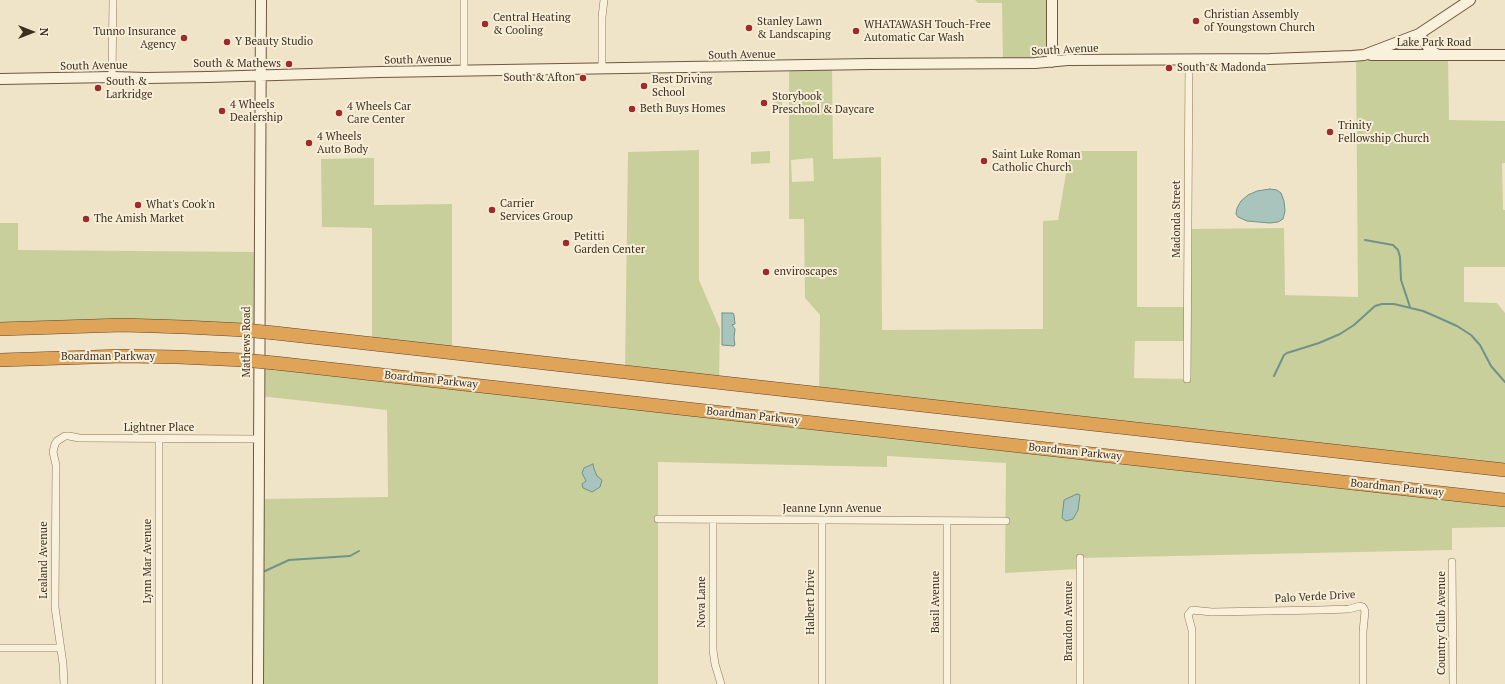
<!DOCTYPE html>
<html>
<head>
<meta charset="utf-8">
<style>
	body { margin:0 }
	#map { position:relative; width:1505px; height:684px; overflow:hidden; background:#f0e4c8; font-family:"PT Serif",serif }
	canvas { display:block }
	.north { position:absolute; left:12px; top:12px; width:40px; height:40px; -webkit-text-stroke:3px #f7eed8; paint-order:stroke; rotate:90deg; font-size:11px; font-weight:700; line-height:16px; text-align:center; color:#3d2e20 }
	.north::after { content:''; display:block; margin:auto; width:14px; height:18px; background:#3d2e20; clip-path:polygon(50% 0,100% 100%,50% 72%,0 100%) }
</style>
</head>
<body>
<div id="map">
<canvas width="1505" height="684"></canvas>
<div class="north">N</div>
</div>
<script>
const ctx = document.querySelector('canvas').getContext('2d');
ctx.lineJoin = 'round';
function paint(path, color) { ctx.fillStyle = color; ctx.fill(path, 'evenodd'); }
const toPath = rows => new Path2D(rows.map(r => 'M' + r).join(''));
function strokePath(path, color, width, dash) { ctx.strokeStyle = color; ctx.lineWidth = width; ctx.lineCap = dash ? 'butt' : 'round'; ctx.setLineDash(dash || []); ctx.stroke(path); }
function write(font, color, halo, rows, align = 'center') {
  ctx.font = font + ' "PT Serif",serif'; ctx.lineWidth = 4; ctx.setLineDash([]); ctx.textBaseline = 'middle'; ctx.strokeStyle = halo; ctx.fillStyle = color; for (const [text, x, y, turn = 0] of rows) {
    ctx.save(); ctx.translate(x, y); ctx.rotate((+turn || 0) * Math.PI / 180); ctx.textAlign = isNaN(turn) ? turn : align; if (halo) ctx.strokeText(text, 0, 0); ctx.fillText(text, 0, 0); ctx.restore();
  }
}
paint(toPath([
	[975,0,1052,0,1052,62,1003,64,1002,3,978,3],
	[1448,55,1449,120,1505,121,1505,163,1502,163,1503,210,1505,210,1505,267,1464,267,1464,302,1497,303,1505,313,1505,470,819,393,820,315,805,298,804,219,789,219,789,66,832,65,833,159,881,157,882,330,1043,329,1043,221,1058,220,1070,151,1137,151,1137,307,1188,307,1188,229,1284,228,1285,295,1358,297,1356,56],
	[813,158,814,181,792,182,791,160],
	[1135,341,1188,341,1187,379,1134,378],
	[775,94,782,94,782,112,775,112],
	[699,150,699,280,720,329,719,382,625,371,628,152],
	[770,151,770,163,751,164,751,152],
	[374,158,374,205,452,204,452,352,372,343,372,228,322,227,321,159],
	[0,223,18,223,18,250,259,252,259,331,0,329],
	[260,362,1505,500,1505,527,1452,528,1452,550,1081,558,1080,569,1005,573,1006,463,887,456,887,467,658,462,658,684,258,684,259,499,388,497,387,410,259,396]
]), '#c9cf9b');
const water = toPath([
	[1270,189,1277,190,1281,193,1284,201,1285,211,1283,219,1278,222,1270,223,1247,221,1238,217,1236,214,1237,208,1241,201,1248,195,1257,191,1270,189],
	[722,313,733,313,734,315,735,324,732,325,735,329,734,338,735,345,734,346,722,345,722,313],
	[593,464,594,469,597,476,602,480,600,487,592,492,583,488,582,484,586,481,582,473,584,468,593,464],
	[1077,494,1080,495,1078,510,1073,519,1066,521,1062,518,1064,500,1077,494]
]);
paint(water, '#a9c4bc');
strokePath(water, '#6f938a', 1);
strokePath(toPath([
	[1365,240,1393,245,1398,250,1400,257,1401,280,1410,307],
	[1274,376,1284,355,1287,353,1319,343,1340,334,1354,325,1375,306,1382,304,1394,304,1423,311,1437,317,1457,326,1471,335,1480,345,1491,366,1505,382],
	[265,571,289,560,350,556,359,551]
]), '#6f938a', 2);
const street = toPath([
	[464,0,464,71],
	[602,69,602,17,604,0],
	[112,77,113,0],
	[1187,379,1189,60],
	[658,519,1006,521],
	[713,520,713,650,715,664,721,684],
	[1080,558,1080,684],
	[1452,562,1453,684],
	[0,648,61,648],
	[64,684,63,664,55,607,56,465,53,452,55,444,57,441,65,436,69,436,79,438,259,439],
	[159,684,159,439],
	[822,684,822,520],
	[947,684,947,521],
	[1192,684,1192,630,1188,615,1192,610,1212,612,1320,610,1349,609,1360,606,1363,607,1365,611,1363,632,1363,684]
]);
const secondary = toPath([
	[1419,34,1430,50,1438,55],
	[1371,55,1505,55],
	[1052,62,1052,0],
	[0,79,112,77,146,78,208,77,379,72,870,64,1035,63,1068,60,1270,59,1352,56,1364,55,1419,34,1470,0],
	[258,684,261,0]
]);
const highway = toPath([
	[0,329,123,325,184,327,244,330],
	[275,333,1505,470],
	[0,360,123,356,178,357,243,360],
	[275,363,1505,500]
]);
strokePath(street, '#8d765c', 8);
strokePath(secondary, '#6f573f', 12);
strokePath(highway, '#5b4430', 14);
strokePath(street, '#faf1dc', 7);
strokePath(secondary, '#faf1dc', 10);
strokePath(highway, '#e0a458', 13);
const highwayBridge = toPath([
	[244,330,275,333],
	[243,360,275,363]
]);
strokePath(highwayBridge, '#5b4430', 14, []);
strokePath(highwayBridge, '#e0a458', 13);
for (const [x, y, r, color] of [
	[1196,21,4,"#9e2a2b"],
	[485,24,4,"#9e2a2b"],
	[749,28,4,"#9e2a2b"],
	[856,31,4,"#9e2a2b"],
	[184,38,4,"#9e2a2b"],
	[227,42,4,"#9e2a2b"],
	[289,64,4,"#9e2a2b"],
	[1169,68,4,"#9e2a2b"],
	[583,78,4,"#9e2a2b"],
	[644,86,4,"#9e2a2b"],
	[98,88,4,"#9e2a2b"],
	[764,103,4,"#9e2a2b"],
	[632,109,4,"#9e2a2b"],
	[222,111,4,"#9e2a2b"],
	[339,113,4,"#9e2a2b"],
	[1330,132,4,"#9e2a2b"],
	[309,143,4,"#9e2a2b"],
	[984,161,4,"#9e2a2b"],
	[138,205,4,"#9e2a2b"],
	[492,210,4,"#9e2a2b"],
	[86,219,4,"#9e2a2b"],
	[566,243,4,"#9e2a2b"],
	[766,272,4,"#9e2a2b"]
]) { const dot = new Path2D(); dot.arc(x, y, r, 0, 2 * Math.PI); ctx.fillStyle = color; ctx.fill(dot); strokePath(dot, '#f7eed8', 1.5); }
write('11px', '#3d2e20', '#f7eed8', [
	["Christian Assembly",1204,15],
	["of Youngstown Church",1204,28],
	["Central Heating",493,18],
	["& Cooling",493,31],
	["Stanley Lawn",757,22],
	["& Landscaping",757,35],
	["WHATAWASH Touch-Free",864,25],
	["Automatic Car Wash",864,38],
	["Tunno Insurance",176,32,"right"],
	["Agency",176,45,"right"],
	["Y Beauty Studio",235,42],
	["South & Mathews",281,64,"right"],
	["South & Madonda",1177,68],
	["South & Afton",575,78,"right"],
	["Best Driving",652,80],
	["School",652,93],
	["South &",106,82],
	["Larkridge",106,95],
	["Storybook",772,97],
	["Preschool & Daycare",772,110],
	["4 Wheels",230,105],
	["Dealership",230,118],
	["4 Wheels Car",347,107],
	["Care Center",347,120],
	["Beth Buys Homes",640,109],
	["Trinity",1338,126],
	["Fellowship Church",1338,139],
	["4 Wheels",317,137],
	["Auto Body",317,150],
	["Saint Luke Roman",992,155],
	["Catholic Church",992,168],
	["Carrier",500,204],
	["Services Group",500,217],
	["What's Cook'n",146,205],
	["The Amish Market",94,219],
	["Petitti",574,237],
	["Garden Center",574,250],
	["enviroscapes",774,272]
], 'left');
write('11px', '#3d2e20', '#f7eed8', [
	["Lake Park Road",1434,43],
	["South Avenue",1065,50,-3],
	["South Avenue",742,55,-1],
	["South Avenue",418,60,-1],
	["South Avenue",94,66,-1],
	["Madonda Street",1177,219,-90],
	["Mathews Road",247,342,-90],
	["Boardman Parkway",108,357],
	["Boardman Parkway",431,380,6],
	["Boardman Parkway",753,416,6],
	["Lightner Place",159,428],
	["Boardman Parkway",1075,452,6],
	["Boardman Parkway",1397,488,6],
	["Jeanne Lynn Avenue",832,509],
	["Lealand Avenue",44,560,-90],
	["Lynn Mar Avenue",148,561,-90],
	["Palo Verde Drive",1315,597,-3],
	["Nova Lane",702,602,-90],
	["Halbert Drive",811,602,-90],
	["Basil Avenue",936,602,-90],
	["Brandon Avenue",1069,621,-90],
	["Country Club Avenue",1442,623,-90]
]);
</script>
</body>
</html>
